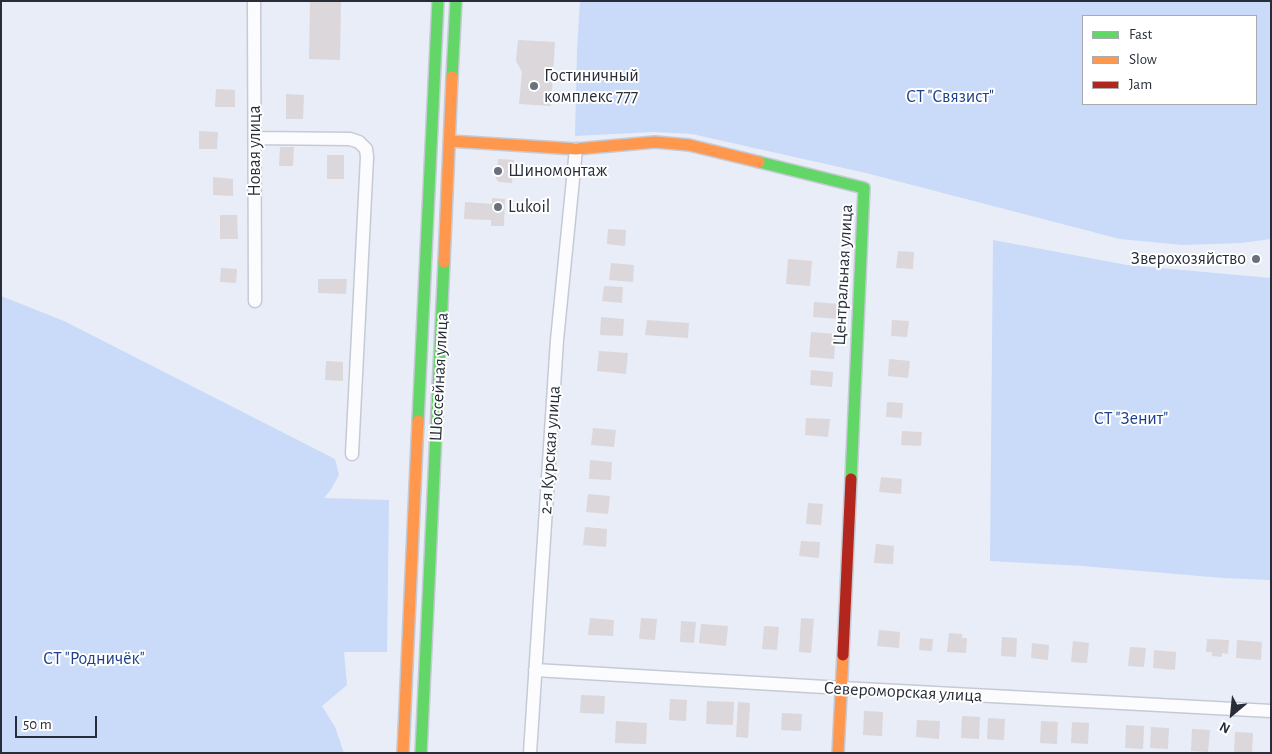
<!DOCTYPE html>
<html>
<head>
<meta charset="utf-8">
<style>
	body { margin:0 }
	#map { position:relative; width:1272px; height:754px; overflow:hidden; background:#e8edf8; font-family:"Alegreya Sans",sans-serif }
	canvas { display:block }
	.frame { position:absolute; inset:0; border:2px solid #272e3a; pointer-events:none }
	.legend { position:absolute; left:1082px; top:15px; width:175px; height:90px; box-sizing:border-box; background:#fff; border:1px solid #a9abb0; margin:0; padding:6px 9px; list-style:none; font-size:15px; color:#272e3a }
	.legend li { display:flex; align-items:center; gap:10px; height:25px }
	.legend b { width:25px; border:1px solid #a9abb0 }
	.north { position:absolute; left:1207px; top:689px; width:50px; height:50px; -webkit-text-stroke:4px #fff; paint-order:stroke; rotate:208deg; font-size:14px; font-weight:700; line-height:20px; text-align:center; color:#272e3a }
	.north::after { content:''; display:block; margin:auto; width:18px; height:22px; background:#272e3a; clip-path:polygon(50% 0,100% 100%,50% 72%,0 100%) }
	.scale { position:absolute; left:15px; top:716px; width:82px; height:22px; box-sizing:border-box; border:2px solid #272e3a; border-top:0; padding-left:6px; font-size:15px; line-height:18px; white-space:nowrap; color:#272e3a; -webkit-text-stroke:4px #fff; paint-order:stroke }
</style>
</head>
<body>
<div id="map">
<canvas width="1272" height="754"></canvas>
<div class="frame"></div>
<ul class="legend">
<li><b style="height:6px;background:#63d668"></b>Fast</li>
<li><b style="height:6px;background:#ff974d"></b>Slow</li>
<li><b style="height:6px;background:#b3261e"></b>Jam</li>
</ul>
<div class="north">N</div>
<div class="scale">50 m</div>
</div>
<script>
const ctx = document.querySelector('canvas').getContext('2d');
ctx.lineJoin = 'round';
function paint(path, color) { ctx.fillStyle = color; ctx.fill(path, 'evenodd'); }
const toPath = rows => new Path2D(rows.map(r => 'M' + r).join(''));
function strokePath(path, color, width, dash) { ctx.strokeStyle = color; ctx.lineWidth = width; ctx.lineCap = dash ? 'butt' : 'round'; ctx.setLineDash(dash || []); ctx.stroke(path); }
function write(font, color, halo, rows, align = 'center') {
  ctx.font = font + ' "Alegreya Sans",sans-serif'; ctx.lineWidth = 4; ctx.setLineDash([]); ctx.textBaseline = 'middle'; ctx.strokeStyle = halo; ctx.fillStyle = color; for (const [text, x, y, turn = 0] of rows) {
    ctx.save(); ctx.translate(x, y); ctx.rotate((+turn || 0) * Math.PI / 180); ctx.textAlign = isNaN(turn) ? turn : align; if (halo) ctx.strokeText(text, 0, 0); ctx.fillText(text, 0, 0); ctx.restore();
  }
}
paint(toPath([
	[580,1,1271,1,1271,239,1241,243,1182,245,1120,239,866,173,692,134,653,132,575,136,577,50],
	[1083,16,1256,16,1256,104,1083,104],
	[993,240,1127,265,1271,278,1271,580,1223,578,1083,566,990,561],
	[1,296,64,321,335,459,339,475,330,491,324,498,389,500,387,652,344,652,347,685,322,706,335,727,344,753,1,753]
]), '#cadaf9');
paint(toPath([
	[310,1,341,1,340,60,309,59],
	[518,40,555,42,551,106,519,104,522,72,516,61],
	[216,89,235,90,235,107,215,107],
	[286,94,304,95,303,119,286,119],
	[199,131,218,132,217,149,199,149],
	[280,147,294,147,293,166,279,166],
	[327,155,344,155,344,179,327,179],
	[498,159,514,160,512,183,499,182,496,179],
	[213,177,233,179,233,196,213,195],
	[492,198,505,199,504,226,491,226,491,220,464,219,465,202,492,204],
	[220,215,237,215,238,239,220,239],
	[608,229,626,230,625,246,607,244],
	[898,251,914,252,913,269,896,268],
	[788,259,812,261,810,286,786,284],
	[611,263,634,265,633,282,609,280],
	[221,268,237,269,236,283,220,282],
	[318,279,347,279,346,294,318,293],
	[604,286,623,287,622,303,602,301],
	[814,302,839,304,838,319,813,317],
	[601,317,624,319,623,336,600,335],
	[647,320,689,323,688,338,645,335],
	[892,320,909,321,907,337,891,336],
	[811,332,836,334,834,359,809,357],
	[599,351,628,353,626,374,597,371],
	[889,359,910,361,908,378,888,376],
	[326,361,343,362,343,381,325,380],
	[811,370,833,372,832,387,810,385],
	[887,402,903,403,902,418,886,417],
	[806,418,830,419,828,437,805,435],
	[593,428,616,430,614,447,591,445],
	[902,431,922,432,921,446,901,445],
	[590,460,612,462,611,480,589,479],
	[881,477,902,479,901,494,879,492],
	[588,494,610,496,608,514,586,512],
	[808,503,823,504,821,525,806,524],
	[585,527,607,529,606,547,583,545],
	[801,541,820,542,819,558,799,556],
	[876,544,894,546,893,564,874,563],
	[590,618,614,620,613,636,588,635],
	[641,618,657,619,655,640,639,639],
	[801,618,814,619,811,653,799,652],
	[681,621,696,622,694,643,680,642],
	[701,624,728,626,726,646,699,643],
	[764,626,779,627,777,650,762,649],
	[879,630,900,632,899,648,877,646],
	[949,633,962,634,962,638,967,638,966,653,947,652],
	[1002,637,1017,638,1016,657,1001,656],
	[920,638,933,639,932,651,919,650],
	[1207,639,1229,640,1228,654,1222,653,1222,657,1212,656,1212,652,1206,652],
	[1237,640,1262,642,1261,660,1236,658],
	[1073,641,1089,643,1087,663,1071,662],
	[1032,643,1049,645,1048,660,1031,658],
	[1130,647,1146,648,1144,667,1128,666],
	[1154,650,1176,652,1175,670,1153,668],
	[581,695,605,696,604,714,580,713],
	[670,699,687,700,686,721,669,720],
	[707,701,734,702,733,725,706,724],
	[738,702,750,703,748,738,736,737],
	[864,711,883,712,882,736,863,735],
	[782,713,802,714,801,731,781,730],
	[962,716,980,717,979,739,961,738],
	[988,718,1005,719,1004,740,987,739],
	[917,720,940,721,939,739,916,737],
	[616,721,647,723,646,744,615,743],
	[1041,721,1058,722,1057,744,1040,743],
	[1072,722,1089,723,1088,744,1071,743],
	[1126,725,1144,726,1143,749,1125,748],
	[1151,727,1169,728,1168,749,1150,748],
	[1192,729,1210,730,1208,752,1191,751],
	[1235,732,1253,733,1252,753,1234,753]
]), '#dcd7da');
const street = toPath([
	[254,1,255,301],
	[255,138,350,139,359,142,366,149,367,157,352,454],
	[535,670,842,688,1271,711],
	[530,753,557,340,576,149]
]);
const fast = toPath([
	[452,77,456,1],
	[759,162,864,188,851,479],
	[418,421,438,1],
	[421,753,444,262]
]);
const slow = toPath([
	[450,141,576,149,655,142,689,145,759,162],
	[444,262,452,77],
	[403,753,418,421],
	[838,753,843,655]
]);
const jam = toPath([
	[843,655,851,479]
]);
strokePath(street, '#c5cad5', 15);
strokePath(fast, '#c5cad5', 14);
strokePath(slow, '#c5cad5', 14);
strokePath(jam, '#c5cad5', 14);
strokePath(street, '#fcfcfe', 12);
strokePath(fast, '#63d668', 11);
strokePath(slow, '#ff974d', 11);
strokePath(jam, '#b3261e', 11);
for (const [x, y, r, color] of [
	[534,86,5,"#6b717c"],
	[498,171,5,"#6b717c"],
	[498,207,5,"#6b717c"],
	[1256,259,5,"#6b717c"]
]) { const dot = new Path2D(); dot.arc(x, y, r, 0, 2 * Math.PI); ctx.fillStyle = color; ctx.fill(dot); strokePath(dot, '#fff', 2); }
write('18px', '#272e3a', '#fff', [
	["Гостиничный",544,76],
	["комплекс 777",544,97],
	["Шиномонтаж",508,171],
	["Lukoil",508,207],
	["Зверохозяйство",1246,259,"right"]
], 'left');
write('18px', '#1d418d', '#fff', [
	["СТ \"Связист\"",950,97],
	["СТ \"Зенит\"",1131,419],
	["СТ \"Родничёк\"",94,659]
]);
write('18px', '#272e3a', '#fff', [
	["Новая улица",255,151,-90],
	["Центральная улица",843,275,-87],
	["Шоссейная улица",439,377,-87],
	["2-я Курская улица",550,450,-86],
	["Североморская улица",903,692,3]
]);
</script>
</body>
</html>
